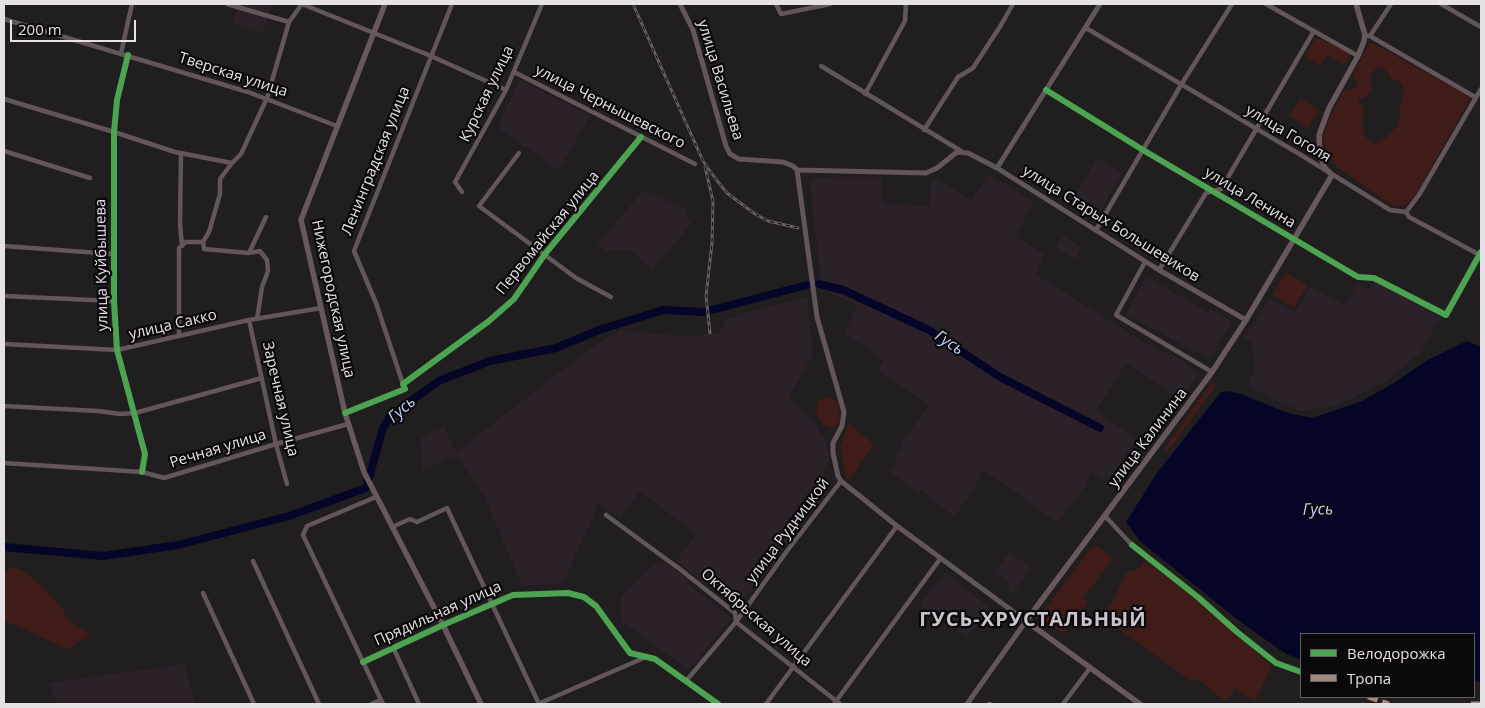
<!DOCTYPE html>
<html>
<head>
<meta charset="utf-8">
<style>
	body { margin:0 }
	#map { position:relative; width:1485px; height:708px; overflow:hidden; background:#211e20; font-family:"Open Sans",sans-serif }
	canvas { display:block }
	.frame { position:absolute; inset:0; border:5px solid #e5e1e4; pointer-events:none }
	.legend { position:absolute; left:1300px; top:633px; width:175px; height:65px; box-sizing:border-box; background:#0a080a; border:1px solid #625f61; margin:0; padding:6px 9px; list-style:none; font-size:15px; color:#e5e1e4 }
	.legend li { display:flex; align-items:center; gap:10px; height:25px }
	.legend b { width:25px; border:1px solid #625f61 }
	.scale { position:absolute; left:10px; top:20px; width:126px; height:22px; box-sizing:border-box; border:2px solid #e5e1e4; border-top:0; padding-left:6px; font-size:15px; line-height:18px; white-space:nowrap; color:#e5e1e4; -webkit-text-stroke:4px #0a080a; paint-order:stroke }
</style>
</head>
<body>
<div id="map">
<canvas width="1485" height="708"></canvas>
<div class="frame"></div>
<ul class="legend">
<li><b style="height:6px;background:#4ca352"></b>Велодорожка</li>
<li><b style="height:6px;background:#a5887d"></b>Тропа</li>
</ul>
<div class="scale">200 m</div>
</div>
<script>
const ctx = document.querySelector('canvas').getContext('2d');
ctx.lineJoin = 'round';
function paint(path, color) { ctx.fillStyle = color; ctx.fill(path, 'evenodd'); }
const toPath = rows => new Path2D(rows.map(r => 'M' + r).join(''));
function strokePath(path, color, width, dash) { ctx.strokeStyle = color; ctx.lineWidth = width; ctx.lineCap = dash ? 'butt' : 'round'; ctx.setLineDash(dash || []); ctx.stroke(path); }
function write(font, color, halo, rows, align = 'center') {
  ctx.font = font + ' "Open Sans",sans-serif'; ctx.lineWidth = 4.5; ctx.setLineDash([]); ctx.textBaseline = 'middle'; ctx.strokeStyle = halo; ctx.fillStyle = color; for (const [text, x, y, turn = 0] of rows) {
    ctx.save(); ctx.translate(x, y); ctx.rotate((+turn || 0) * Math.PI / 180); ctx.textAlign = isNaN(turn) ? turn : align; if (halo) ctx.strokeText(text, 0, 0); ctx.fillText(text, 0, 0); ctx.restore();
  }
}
paint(toPath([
	[238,4,272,4,263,33,232,23],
	[519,80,590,116,559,170,497,128],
	[1097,158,1122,173,1097,216,1072,201],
	[988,174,1034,202,1016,236,1044,254,1035,274,1162,353,1163,351,1169,355,1170,353,1199,373,1180,400,1126,363,1096,411,1138,439,1106,482,1092,472,1086,480,1088,482,1058,523,991,475,982,470,973,490,954,517,921,490,918,493,890,472,897,462,894,459,902,447,900,445,929,405,878,370,884,360,844,333,858,305,822,289,810,184,813,178,830,177,881,177,882,203,930,206,931,180,938,179,972,201],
	[643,191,683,207,691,224,653,270,629,250,607,251,597,244],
	[1063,236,1082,247,1075,259,1056,248],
	[1146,277,1208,312,1210,309,1232,321,1210,359,1126,315],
	[1374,281,1441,317,1422,351,1387,381,1336,406,1300,411,1247,387,1255,371,1252,343,1244,338,1269,299,1295,312,1310,287,1345,305,1357,284,1368,290],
	[807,297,813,355,789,397,811,418,826,441,830,461,822,472,829,487,737,608,676,561,696,534,640,491,620,519,599,504,563,583,522,586,484,495,457,455,422,470,421,438,444,427,456,452,586,352,620,330,689,337,719,333,725,320,741,314],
	[1010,552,1031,568,1012,594,1006,589,1010,583,995,572],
	[664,562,689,580,687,583,731,618,689,670,621,621,621,597,654,564],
	[945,572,990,608,967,637,920,605],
	[184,664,195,704,58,704,48,683]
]), '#2a2129');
paint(toPath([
	[1315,39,1321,39,1350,54,1344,65,1327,55,1321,66,1305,57],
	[1370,42,1471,97,1413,200,1405,205,1398,207,1388,203,1347,174,1332,162,1322,138,1332,113,1344,91,1356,88,1359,84,1352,76],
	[1377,67,1386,70,1392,80,1398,81,1402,84,1404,89,1400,108,1401,115,1397,126,1386,138,1375,144,1366,138,1362,127,1363,107,1357,100,1366,97,1372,90,1370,76],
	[1300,98,1319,110,1308,128,1289,116],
	[1286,272,1308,285,1294,308,1272,295],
	[1211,383,1216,386,1168,451,1164,449],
	[826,396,838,402,840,419,836,427,831,428,822,424,818,417,816,409,818,401],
	[849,423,874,445,847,482,840,447],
	[1091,547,1099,547,1113,559,1083,598,1088,602,1064,634,1040,616],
	[1145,561,1215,613,1229,629,1272,666,1255,701,1235,689,1226,702,1196,678,1192,682,1116,627,1120,625,1119,620,1115,618,1114,619,1109,616,1106,619,1101,616,1111,604,1127,572,1139,569],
	[14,567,23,571,43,587,63,610,69,621,89,633,89,637,77,642,71,649,67,649,4,620,4,574,10,568]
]), '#3f1c17');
paint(toPath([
	[1467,341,1481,347,1481,682,1474,681,1474,634,1301,634,1301,659,1286,654,1238,620,1140,541,1126,522,1157,473,1221,392,1227,391,1241,394,1288,413,1313,418,1362,401,1394,383,1426,361]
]), '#050528');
strokePath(toPath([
	[819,284,843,290,929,330,1000,377,1100,428],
	[4,547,103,556,178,545,289,516,366,488,383,428,391,415,439,381,490,361,556,348,599,330,663,310,704,312,807,285]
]), '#050528', 8);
strokePath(toPath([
	[227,4,289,22],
	[302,4,431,56,506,90],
	[776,4,781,14,830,4],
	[1266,4,1358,56],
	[1441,4,1481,27],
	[4,19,248,92,337,126],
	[1086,28,1301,155,1390,210,1406,212,1409,217,1480,255],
	[1365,35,1370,36,1475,97],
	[1370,36,1391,4],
	[121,53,132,4],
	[128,55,117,100,114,132,114,301,117,350,145,454,142,472],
	[821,66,961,151],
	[514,72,695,164],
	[1046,90,1143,150,1358,277,1374,278,1446,315,1481,252],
	[865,94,905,21,906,4],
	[4,99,114,132,175,152,232,163],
	[924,130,958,77,973,68,1001,25,1013,4],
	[4,151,90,178],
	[519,153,479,206,576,278,611,297],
	[181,154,180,224,182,246],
	[462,192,455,182,506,90,542,4],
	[1406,212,1419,195,1481,89],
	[1096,230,1181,85,1232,4],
	[203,242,204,249,249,253,260,251,267,260,268,271,262,287,257,319],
	[4,246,113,254],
	[249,253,266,217],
	[1145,262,1116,315,1212,372],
	[1159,270,1206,193,1221,189,1314,31],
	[4,296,114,301],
	[249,320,276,444,287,484],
	[179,336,179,248,186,242,203,242,209,232,220,194,220,179,232,163,241,154,267,98,289,22,302,4],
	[4,344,117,350,249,320,321,308],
	[403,384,376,303,354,251,452,4],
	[4,406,98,411,120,414,135,413,262,378],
	[345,413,405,389,403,384,489,321,514,299,545,254,641,137],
	[4,463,142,472,164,478,276,444,348,424],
	[376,497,307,526,303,535,383,704],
	[606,515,681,570,735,613,736,622,840,704],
	[1105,516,1132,545],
	[392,527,410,519,417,522,447,508,539,704],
	[253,561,319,704],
	[203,593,254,704],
	[393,647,419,704],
	[363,662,443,625,513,595,568,593,584,597,596,606,630,653,655,659,718,704],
	[686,681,736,622,787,551,841,481],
	[371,704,381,700],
	[538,704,646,657],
	[766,704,897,526],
	[834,704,940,559],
	[989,704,990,704],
	[1063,704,1090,668]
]), '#63565a', 4.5);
strokePath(toPath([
	[680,4,693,30,726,146,730,154,739,159,783,162,793,166,797,170],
	[997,168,1100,4],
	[797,170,817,317,844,412,842,426,833,443,833,453,838,476,841,481,897,526,1026,621,967,704],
	[797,170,926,173,937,168,957,152,968,153,997,168,1159,270,1246,320]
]), '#63565a', 5);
strokePath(toPath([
	[385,4,301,220,345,413,364,472,443,625,481,704],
	[1140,704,1026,621,1212,372,1246,320,1332,175,1325,168,1320,156,1319,135,1329,108,1358,56,1364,41,1365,35,1356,4]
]), '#67585c', 5.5);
const rail = toPath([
	[633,4,703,161,715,178,727,193,755,214,768,221,798,228],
	[705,167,713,201,712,243,706,296,710,333]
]);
strokePath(rail, '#645d60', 3);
strokePath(rail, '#0a080a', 1, [4]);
strokePath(toPath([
	[1368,697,1389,704],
	[1471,704,1481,704]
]), '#a5887d', 5, [10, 5]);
strokePath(toPath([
	[128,55,117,100,114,132,114,301,117,350,145,454,142,472],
	[1046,90,1143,150,1358,277,1374,278,1446,315,1481,252],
	[345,413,405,389,403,384,489,321,514,299,545,254,641,137],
	[1132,545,1199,598,1237,632,1276,663,1301,672],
	[363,662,443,625,513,595,568,593,584,597,596,606,630,653,655,659,718,704]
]), '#4ca352', 6);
write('15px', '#e5e1e4', '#0a080a', [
	["Тверская улица",233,75,18],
	["улица Васильева",720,80,73],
	["Курская улица",487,94,-64],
	["улица Чернышевского",610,107,27],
	["улица Гоголя",1288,134,31],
	["Ленинградская улица",376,161,-68],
	["улица Ленина",1250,198,31],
	["улица Старых Большевиков",1111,224,32],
	["Первомайская улица",548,233,-51],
	["улица Куйбышева",102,265,-91],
	["Нижегородская улица",333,299,78],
	["улица Сакко",173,325,-13],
	["Заречная улица",280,399,77],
	["улица Калинина",1148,438,-53],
	["Речная улица",218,449,-17],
	["улица Рудницкой",788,531,-53],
	["Прядильная улица",438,614,-24],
	["Октябрьская улица",756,618,41]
]);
write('italic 16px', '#c1d1fe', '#0a080a', [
	["Гусь",949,343,33],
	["Гусь",402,410,-41],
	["Гусь",1318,510,-1]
]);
ctx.letterSpacing = '1px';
write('bold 20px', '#cac3ca', '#0a080a', [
	["ГУСЬ-ХРУСТАЛЬНЫЙ",1033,620]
]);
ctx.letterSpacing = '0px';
</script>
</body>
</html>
